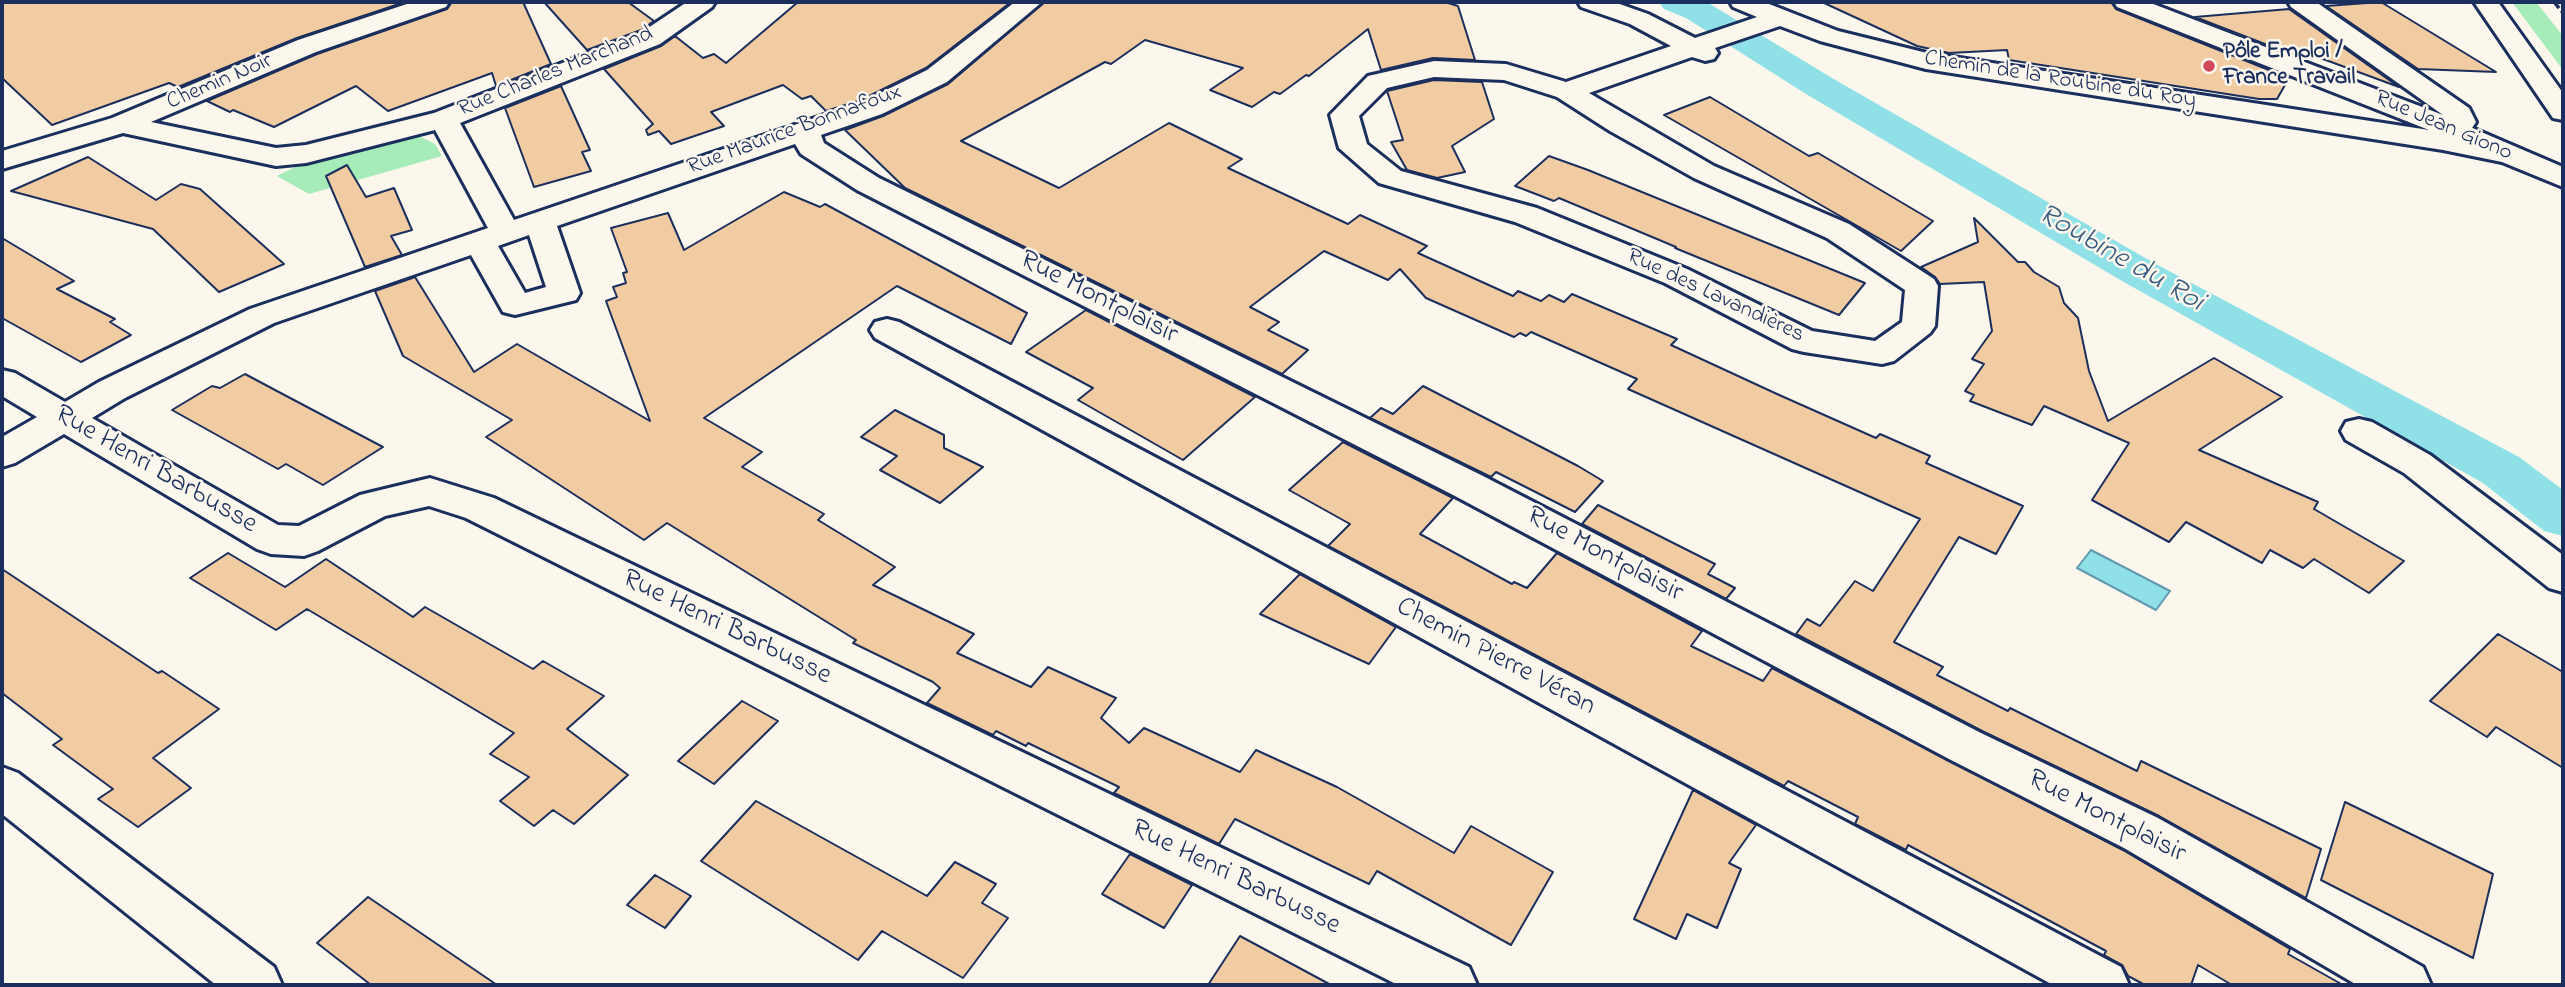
<!DOCTYPE html>
<html>
<head>
<meta charset="utf-8">
<style>
	body { margin:0 }
	#map { position:relative; width:2565px; height:987px; overflow:hidden; background:#fbf7ec; font-family:"Indie Flower",sans-serif }
	canvas { display:block }
	.frame { position:absolute; inset:0; border:4px solid #1b2f5e; pointer-events:none }
</style>
</head>
<body>
<div id="map">
<canvas width="2565" height="987"></canvas>
<div class="frame"></div>
</div>
<script>
const ctx = document.querySelector('canvas').getContext('2d');
ctx.lineJoin = 'round';
function paint(path, color) { ctx.fillStyle = color; ctx.fill(path, 'evenodd'); }
const toPath = rows => new Path2D(rows.map(r => 'M' + r).join(''));
function strokePath(path, color, width, dash) { ctx.strokeStyle = color; ctx.lineWidth = width; ctx.lineCap = dash ? 'butt' : 'round'; ctx.setLineDash(dash || []); ctx.stroke(path); }
function write(font, color, halo, rows, align = 'center') {
  ctx.font = font + ' "Indie Flower",sans-serif'; ctx.lineWidth = 5; ctx.setLineDash([]); ctx.textBaseline = 'middle'; ctx.strokeStyle = halo; ctx.fillStyle = color; for (const [text, x, y, turn = 0] of rows) {
    ctx.save(); ctx.translate(x, y); ctx.rotate((+turn || 0) * Math.PI / 180); ctx.textAlign = isNaN(turn) ? turn : align; if (halo) ctx.strokeText(text, 0, 0); ctx.fillText(text, 0, 0); ctx.restore();
  }
}
paint(toPath([
	[2512,2,2536,2,2563,36,2563,70],
	[421,137,435,144,442,156,309,194,277,176,295,167,404,138]
]), '#a6ecb8');
const water = toPath([
	[2091,550,2170,591,2156,610,2077,568,2091,550]
]);
paint(water, '#8fe0e7');
strokePath(water, '#6199b0', 2);
paint(toPath([
	[1659,2,1710,4,1832,78,2154,263,2519,457,2563,490,2563,536,2544,531,2483,483,2122,281,1806,94,1686,18,1664,9,1659,2]
]), '#8fe0e7');
const building = toPath([
	[2,2,405,2,297,38,178,87,169,83,52,125,2,78,2,2],
	[452,2,523,2,551,64,496,86,492,73,388,111,356,86,274,127,233,110,230,112,207,101,317,54,447,9,452,2],
	[544,2,628,2,654,21,641,30,587,50,544,2],
	[798,2,1011,2,926,68,861,100,826,111,811,96,802,99,783,85,711,112,724,126,671,144,659,131,648,135,646,130,653,124,604,69,661,46,675,36,703,58,714,54,726,63,798,2],
	[1044,2,1445,2,1458,6,1475,60,1433,58,1381,70,1368,29,1309,76,1306,75,1280,94,1274,92,1252,107,1210,90,1243,68,1145,40,1111,64,1105,62,961,141,1059,188,1169,123,1242,159,1228,168,1348,224,1360,215,1427,246,1418,253,1513,296,1518,291,1541,301,1549,295,1564,302,1572,294,1677,339,1671,345,1777,394,1876,438,1880,434,1930,456,1926,463,2023,506,1996,554,1959,537,1894,642,1943,667,1937,675,2008,711,2010,708,2137,771,2141,761,2321,849,2306,898,2159,816,1982,731,1796,634,1807,619,1820,626,1855,581,1873,591,1920,519,1628,389,1637,379,1531,332,1526,336,1520,333,1514,337,1426,298,1400,269,1388,280,1324,251,1250,307,1279,322,1268,330,1308,350,1282,374,905,188,845,130,883,116,948,84,1044,2],
	[1822,2,2111,2,2116,9,2289,78,2277,99,2259,99,2009,60,2007,50,1949,53,1917,46,1822,2],
	[2381,2,2496,72,2418,69,2326,6,2381,2],
	[2289,9,2399,87,2304,52,2301,58,2195,17,2289,9],
	[1434,80,1482,82,1494,119,1452,146,1465,172,1437,178,1407,170,1391,142,1403,140,1387,91,1434,80],
	[561,86,590,150,582,152,591,171,534,187,505,108,561,86],
	[1710,97,1809,156,1818,153,1933,221,1901,251,1664,115,1710,97],
	[1549,156,1588,170,1865,283,1839,315,1675,248,1676,247,1559,198,1554,201,1515,186,1549,156],
	[88,157,156,200,181,184,200,189,284,264,219,292,153,229,11,191,88,157],
	[347,165,366,197,394,188,412,230,391,236,402,255,365,267,326,176,347,165],
	[784,192,820,207,825,204,1027,313,1011,344,897,286,704,418,762,452,742,467,824,514,818,520,895,567,873,585,974,634,957,653,1031,687,1048,667,1116,698,1101,718,1129,743,1144,728,1240,772,1256,750,1337,787,1454,853,1471,826,1553,872,1511,945,1377,871,1369,884,1235,819,1219,844,1114,793,1119,787,1028,743,1026,746,996,731,993,735,927,703,940,688,933,682,853,643,856,640,667,523,644,540,486,437,512,420,403,356,375,291,415,277,474,372,517,344,650,421,606,301,617,297,613,287,626,283,623,273,627,272,611,228,668,213,684,250,784,192],
	[1974,218,2018,262,2025,262,2034,272,2059,287,2064,303,2078,318,2089,371,2108,421,2214,358,2282,397,2199,450,2318,502,2314,509,2404,561,2369,593,2314,559,2303,568,2270,550,2262,563,2186,522,2169,542,2092,500,2129,443,2044,406,2032,425,1970,401,1974,395,1965,391,1984,364,1972,359,1992,331,1984,282,1940,284,1935,277,1921,267,1978,242,1974,218],
	[2,238,74,281,57,289,115,319,110,322,131,335,81,362,2,318,2,238],
	[1086,310,1255,397,1183,460,1078,400,1093,388,1026,352,1086,310],
	[245,374,275,390,383,447,323,485,286,464,278,469,172,410,212,386,220,388,245,374],
	[1423,386,1578,466,1603,481,1575,512,1496,472,1491,477,1370,418,1381,408,1393,414,1423,386],
	[895,410,944,435,944,448,983,467,940,503,880,470,897,456,861,437,895,410],
	[1343,442,1453,498,1420,534,1512,584,1514,582,1527,588,1557,553,1702,631,1691,646,1763,681,1772,668,2123,850,2290,949,2288,954,2343,985,2232,985,2198,965,2191,985,2145,985,2128,976,2122,965,2104,955,2106,951,1908,845,1906,850,1855,824,1858,817,1788,781,1784,786,1328,546,1350,524,1289,490,1343,442],
	[1598,505,1715,564,1708,574,1735,588,1726,599,1582,524,1598,505],
	[228,553,285,587,326,559,413,617,425,607,533,669,543,661,604,696,567,729,628,775,574,824,553,810,534,826,500,801,529,777,490,754,514,733,307,609,276,630,190,578,228,553],
	[2,569,158,673,162,671,219,709,153,758,191,788,138,827,98,799,113,789,53,745,62,739,2,693,2,569],
	[1300,574,1396,627,1369,664,1260,614,1300,574],
	[2498,634,2563,672,2563,768,2496,727,2487,737,2430,701,2498,634],
	[742,701,778,721,714,784,678,761,742,701],
	[1693,790,1756,825,1729,863,1741,869,1717,928,1687,914,1676,939,1634,919,1693,790],
	[756,801,927,896,955,862,996,884,982,903,1008,918,963,978,882,931,858,960,701,861,756,801],
	[2345,802,2493,874,2473,958,2321,880,2345,802],
	[1130,854,1192,885,1164,928,1102,894,1130,854],
	[655,875,691,896,665,928,627,905,655,875],
	[368,897,497,985,371,985,317,943,368,897],
	[1240,936,1331,985,1208,985,1240,936]
]);
paint(building, '#f1cba1');
strokePath(building, '#1b2f5e', 2);
const minor = toPath([
	[413,2,449,2,446,7,316,52,151,122,276,148,306,145,434,113,642,32,687,2,715,2,712,7,660,44,460,123,514,220,862,102,927,70,1015,2,1042,2,947,82,882,114,821,135,824,143,879,178,1483,476,1981,733,2158,818,2423,967,2431,985,2357,985,2124,848,1949,759,1455,496,857,190,801,154,795,144,557,226,580,293,576,300,515,315,503,312,471,255,274,323,125,398,92,418,278,525,299,526,360,495,430,478,494,498,1469,967,1477,985,1398,985,466,518,429,506,385,516,318,551,304,556,271,554,257,549,64,434,15,463,2,467,2,437,37,417,2,396,2,370,15,373,65,402,99,382,250,309,488,228,435,130,306,163,276,166,123,133,2,169,2,151,112,118,298,40,413,2],
	[529,235,546,287,525,293,498,246,529,235],
	[1578,2,1614,2,1648,14,1695,38,1757,17,1733,7,1730,2,1764,2,1838,31,1927,53,2429,130,2117,7,2114,2,2148,2,2443,115,2291,7,2288,2,2316,2,2469,108,2476,122,2472,128,2563,167,2563,187,2502,162,2443,150,1926,69,1820,41,1780,26,1715,48,1718,53,1714,59,1705,61,1692,57,1589,93,1714,166,1849,224,1934,279,1938,286,1935,326,1930,333,1894,361,1882,364,1804,352,1792,349,1665,283,1515,222,1379,183,1339,148,1330,115,1368,76,1434,61,1506,64,1566,82,1671,46,1630,24,1581,7,1578,2],
	[1434,77,1504,80,1557,97,1610,131,1694,178,1827,238,1905,290,1902,322,1875,341,1812,331,1687,269,1537,208,1401,171,1367,144,1359,116,1387,88,1434,77],
	[2474,2,2498,2,2563,93,2563,120,2553,118,2474,2],
	[887,319,899,322,2121,967,2129,985,2053,985,875,338,870,330,875,322,887,319],
	[2359,419,2372,422,2430,455,2563,555,2563,592,2549,588,2404,473,2346,440,2341,431,2346,422,2359,419],
	[2,767,18,773,274,967,282,985,216,985,2,814,2,767]
]);
strokePath(minor, '#1b2f5e', 6);
paint(minor, '#fbf7ec');
strokePath(toPath([
	[2554,2,2563,13]
]), '#1b2f5e', 3.5, [8, 3.5]);
for (const [x, y, r, color] of [
	[2209,66,7,"#d1495b"]
]) { const dot = new Path2D(); dot.arc(x, y, r, 0, 2 * Math.PI); ctx.fillStyle = color; ctx.fill(dot); strokePath(dot, '#fbf7ec', 2.5); }
write('bold 23px', '#1b2f5e', '#fbf7ec', [
	["Pôle Emploi /",2223,53],
	["France Travail",2223,79]
], 'left');
write('23px', '#1b2f5e', '#fbf7ec', [
	["Rue Charles Marchand",556,73,-22],
	["Chemin de la Roubine du Roy",2060,81,9],
	["Chemin Noir",220,83,-23],
	["Rue Jean Giono",2443,127,23],
	["Rue Maurice Bonnafoux",795,131,-20],
	["Rue des Lavandières",1715,297,25]
]);
write('28px', '#1b2f5e', '#fbf7ec', [
	["Rue Montplaisir",1098,299,27],
	["Rue Henri Barbusse",155,471,30],
	["Rue Montplaisir",1604,556,28],
	["Rue Henri Barbusse",726,629,26],
	["Chemin Pierre Véran",1495,658,28],
	["Rue Montplaisir",2106,818,27],
	["Rue Henri Barbusse",1235,879,26]
]);
write('italic 30px', '#385b80', '#fbf7ec', [
	["Roubine du Roi",2120,260,30]
]);
</script>
</body>
</html>
